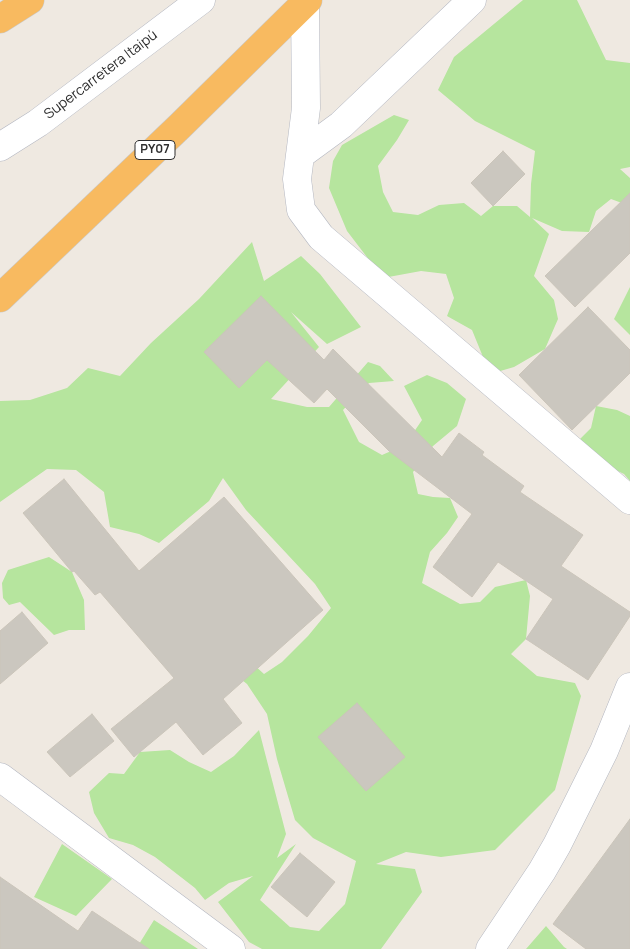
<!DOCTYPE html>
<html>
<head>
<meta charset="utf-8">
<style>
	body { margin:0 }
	canvas { display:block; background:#efe9e1 }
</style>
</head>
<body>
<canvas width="630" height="949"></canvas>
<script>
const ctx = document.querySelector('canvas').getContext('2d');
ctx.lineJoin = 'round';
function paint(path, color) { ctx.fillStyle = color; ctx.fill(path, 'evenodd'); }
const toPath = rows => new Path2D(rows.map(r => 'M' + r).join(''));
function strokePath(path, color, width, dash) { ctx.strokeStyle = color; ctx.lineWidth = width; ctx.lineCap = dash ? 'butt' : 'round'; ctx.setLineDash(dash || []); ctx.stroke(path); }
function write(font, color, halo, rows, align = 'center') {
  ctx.font = font + ' Manrope,sans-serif'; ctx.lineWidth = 4; ctx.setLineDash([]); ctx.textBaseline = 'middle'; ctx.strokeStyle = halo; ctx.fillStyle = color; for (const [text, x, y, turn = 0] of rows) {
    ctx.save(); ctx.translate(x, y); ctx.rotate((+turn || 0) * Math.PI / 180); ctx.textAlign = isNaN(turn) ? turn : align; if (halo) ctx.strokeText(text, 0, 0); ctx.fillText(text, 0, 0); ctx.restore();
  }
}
paint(toPath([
	[523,0,577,0,606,60,630,63,630,167,620,169,630,178,630,206,611,199,596,211,589,232,562,231,532,218,549,234,534,276,554,300,558,319,545,349,514,367,490,374,472,330,447,316,454,298,446,274,421,271,383,278,347,231,329,188,333,161,342,145,394,115,409,120,397,140,378,166,383,192,393,212,418,215,439,205,464,203,481,216,493,206,517,206,530,217,531,184,535,151,475,121,438,90,454,57],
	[252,242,264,281,301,256,320,274,361,327,327,344,291,312,319,347,271,399,307,407,329,407,368,362,380,366,394,381,369,383,343,410,359,442,382,455,405,445,422,420,404,386,427,375,447,383,466,399,457,426,433,446,413,472,418,494,433,497,450,498,458,517,447,533,430,552,422,583,460,604,480,602,495,587,526,580,530,596,526,639,511,654,537,676,575,683,581,696,555,790,495,850,441,857,406,852,376,864,415,869,422,892,381,949,262,949,249,942,218,902,253,876,229,883,205,900,195,888,155,857,133,845,109,838,94,813,89,792,109,773,124,774,140,752,170,750,189,762,211,772,234,756,259,730,286,834,277,858,296,844,260,900,290,927,319,931,345,904,356,861,313,838,295,820,277,759,267,714,247,684,227,668,241,653,264,674,282,662,308,636,331,608,315,584,246,510,223,478,209,501,159,543,139,534,110,527,104,492,76,470,47,469,0,502,0,401,30,400,67,388,88,368,120,376,151,343,199,299],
	[630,287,630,335,614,319],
	[596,406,617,410,630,416,630,481,624,474,599,462,579,440,591,428],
	[49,557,72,572,84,600,85,630,69,630,54,635,20,602,9,605,3,598,2,583,8,570],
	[62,844,112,879,76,916,34,897],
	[154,920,198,949,136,949],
	[546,926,564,947,567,949,526,949]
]), '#b6e59e');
const building = toPath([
	[503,151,525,174,493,206,471,183,503,151],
	[630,193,630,253,575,307,545,276,630,193],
	[261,296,324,360,333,349,442,457,459,433,484,452,482,455,524,486,520,492,583,535,561,566,630,612,630,616,588,680,526,639,553,599,498,562,472,597,433,567,472,514,389,451,327,389,314,403,267,360,239,388,204,352,261,296],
	[588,307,630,350,630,373,572,430,519,375,588,307],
	[64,479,139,571,224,497,323,610,223,699,242,723,203,755,176,722,134,757,111,729,174,678,100,592,95,595,74,571,72,572,23,513,64,479],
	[22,612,48,643,0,684,0,631,22,612],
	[357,703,405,757,366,791,318,737,357,703],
	[92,714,114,741,70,777,47,752,92,714],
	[630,819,630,949,586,949,553,924,630,819],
	[300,853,335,882,307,917,271,887,300,853],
	[0,877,78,931,92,911,149,949,0,949,0,877]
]);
paint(building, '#cbc7bf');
strokePath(building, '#cbc5ba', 1);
const minor = toPath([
	[305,3,306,108,297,179,301,210,321,237,630,500],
	[300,155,341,125,472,0],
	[0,777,231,949],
	[490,949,542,871,557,845,604,751,630,687]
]);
const tertiary = toPath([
	[0,147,38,123,201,0]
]);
const trunk = toPath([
	[0,19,30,0],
	[0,298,180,126,308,0]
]);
strokePath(minor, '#b4b7c1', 29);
strokePath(tertiary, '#b4b7c1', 29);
strokePath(trunk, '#c9c9c9', 29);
strokePath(minor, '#fff', 28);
strokePath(tertiary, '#fff', 28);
strokePath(trunk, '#f8ba60', 28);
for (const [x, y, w] of [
	[155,150,40]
]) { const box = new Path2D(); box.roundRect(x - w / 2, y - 9.5, w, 19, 4); ctx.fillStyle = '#fff'; ctx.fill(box); strokePath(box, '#2e2e2e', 1); }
write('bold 12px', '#2e2e2e', null, [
	["PY07",155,150]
]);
write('14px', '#2e2e2e', '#fff', [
	["Supercarretera Itaipú",101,75,-37]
]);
</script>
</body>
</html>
